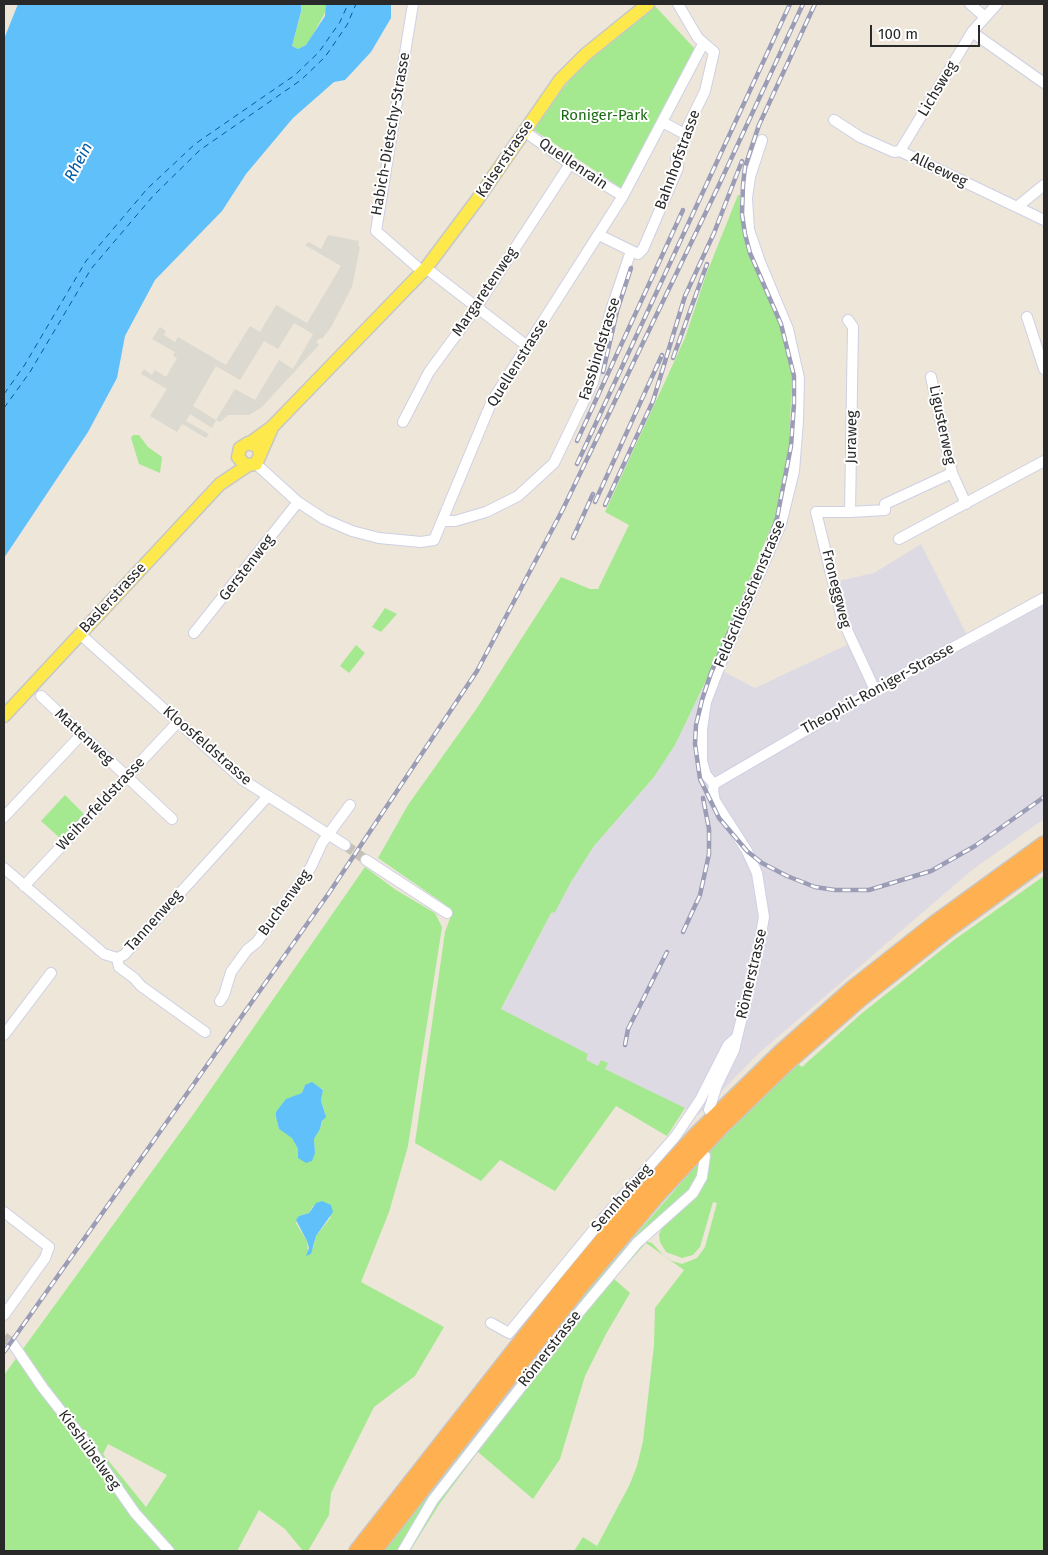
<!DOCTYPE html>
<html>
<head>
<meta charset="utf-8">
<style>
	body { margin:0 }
	#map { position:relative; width:1048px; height:1555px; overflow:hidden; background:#ede6d9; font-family:"Fira Sans",sans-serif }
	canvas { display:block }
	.frame { position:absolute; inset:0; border:5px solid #292929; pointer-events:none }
	.scale { position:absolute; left:870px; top:25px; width:110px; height:22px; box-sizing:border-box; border:2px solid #292929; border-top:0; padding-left:6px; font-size:15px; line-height:18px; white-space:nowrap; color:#292929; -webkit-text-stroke:4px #fff; paint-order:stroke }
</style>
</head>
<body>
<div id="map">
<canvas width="1048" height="1555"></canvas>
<div class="frame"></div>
<div class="scale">100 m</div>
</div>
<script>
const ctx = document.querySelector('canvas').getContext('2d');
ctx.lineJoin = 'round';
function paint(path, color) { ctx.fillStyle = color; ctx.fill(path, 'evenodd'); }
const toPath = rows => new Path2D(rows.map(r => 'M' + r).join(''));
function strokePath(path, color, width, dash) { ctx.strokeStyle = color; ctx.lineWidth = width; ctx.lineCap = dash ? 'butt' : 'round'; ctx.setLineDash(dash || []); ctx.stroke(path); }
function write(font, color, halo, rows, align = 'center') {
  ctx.font = font + ' "Fira Sans",sans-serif'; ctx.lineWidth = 4; ctx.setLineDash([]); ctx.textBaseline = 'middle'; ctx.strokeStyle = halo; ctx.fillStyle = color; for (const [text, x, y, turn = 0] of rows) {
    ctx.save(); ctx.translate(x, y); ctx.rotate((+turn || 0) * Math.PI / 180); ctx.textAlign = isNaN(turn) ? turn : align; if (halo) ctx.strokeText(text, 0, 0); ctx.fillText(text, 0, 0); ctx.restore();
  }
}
paint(toPath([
	[921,544,972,645,1044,604,1044,819,972,870,759,1053,698,1115,605,1069,607,1063,601,1060,598,1066,585,1060,588,1054,501,1010,551,913,555,911,571,882,594,846,654,777,675,745,713,666,755,688,849,644,838,581,874,573]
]), '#dedae4');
paint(toPath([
	[301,4,326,4,326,11,311,38,306,45,298,49,292,46,301,13],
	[655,6,695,49,621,188,534,130,561,91,587,60],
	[738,195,740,195,743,234,780,323,792,376,789,446,775,518,713,666,675,745,654,777,594,846,571,882,555,912,551,913,501,1009,588,1054,586,1060,598,1066,601,1060,608,1063,605,1069,685,1108,667,1136,616,1106,555,1191,500,1160,481,1181,415,1143,445,932,452,913,443,903,378,858,408,805,477,708,561,577,590,589,598,589,629,525,605,512,685,338,706,275],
	[133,435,139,435,148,447,162,457,160,473,139,464,131,438],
	[385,608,397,614,381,632,372,627],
	[356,645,365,653,349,673,340,666],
	[65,795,84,814,61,839,41,821],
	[365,867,396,890,435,913,442,927,408,1146,389,1212,361,1282,444,1327,415,1376,374,1407,331,1493,329,1515,308,1551,303,1551,285,1529,259,1510,237,1551,4,1551,4,1375,190,1119],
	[305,1085,323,1089,321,1101,325,1114,320,1129,314,1139,315,1153,298,1158,298,1149,292,1137,279,1129,276,1117,302,1093],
	[313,1206,331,1217,316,1236,313,1248,308,1252,307,1241,296,1223,299,1216,309,1213],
	[108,1444,167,1475,146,1507,103,1454],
	[1044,876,1044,1551,574,1551,583,1537,597,1546,629,1486,637,1466,643,1441,654,1345,655,1308,684,1270,646,1243,614,1279,630,1293,606,1334,585,1376,560,1459,533,1499,478,1452,440,1503,410,1551,406,1551,437,1501,501,1418,507,1414,507,1410,583,1312,645,1241,652,1243,663,1255,672,1261,682,1264,697,1258,705,1247,717,1203,713,1202,700,1247,693,1255,682,1258,666,1252,660,1242,659,1234,663,1226,706,1176,711,1149,798,1064,802,1067,861,1014,954,940],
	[700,1161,700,1170,696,1182,682,1199,650,1226,399,1551,383,1551,575,1305]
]), '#a4e98f');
paint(toPath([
	[328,235,359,241,358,246,360,247,352,287,331,327,322,339,320,338,316,342,319,345,262,407,249,415,228,415,220,422,216,420,212,428,190,414,186,421,209,434,206,438,182,424,177,432,150,416,167,389,141,374,144,369,152,375,155,370,166,377,177,358,173,356,175,352,152,339,160,327,166,331,164,335,175,342,178,337,226,365,250,326,260,332,276,305,307,323,341,266,305,245,309,242,321,249],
	[294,323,313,334,293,369,279,360,255,400,235,389,216,420,193,406,216,366,240,380,264,341,278,349]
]), '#dcd9d0');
paint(toPath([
	[18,4,301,4,301,12,292,46,298,49,306,45,325,16,326,4,391,4,391,18,371,52,345,80,334,82,293,118,246,174,222,211,155,280,125,336,117,378,88,432,4,558,4,39],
	[312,1082,323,1090,321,1101,326,1117,322,1121,320,1129,314,1139,315,1153,312,1161,306,1163,298,1158,298,1149,292,1138,279,1129,276,1117,276,1112,286,1099,302,1093,305,1085],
	[322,1201,331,1205,333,1212,316,1236,311,1254,306,1256,309,1248,307,1241,296,1220,299,1216,309,1213,316,1203]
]), '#60c0fa');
strokePath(toPath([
	[4,394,24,366,86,261,147,189,195,144,295,75,319,52,340,22,348,4],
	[4,408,30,372,91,269,153,196,200,150,301,80,325,57,347,25,356,4]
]), '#005aa5', 1, [6, 5]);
strokePath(toPath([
	[345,845,366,860],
	[4,1337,13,1344]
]), '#c6c0b6', 10, [10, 5]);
const minor = toPath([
	[413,4,376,231,423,272],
	[970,4,985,17],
	[972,32,1044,83],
	[834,120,860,137,894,152,900,151,1044,220],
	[662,122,687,135],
	[524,131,570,164,623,196],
	[900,151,972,32,997,4],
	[1017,207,1044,185],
	[599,235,638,254,643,249,678,168,676,158,687,135,688,126,705,91,714,52,698,38,678,4],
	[426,268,527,346],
	[1027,317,1044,369],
	[848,320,853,327,850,512,816,512,842,619,875,690],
	[931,377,952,473,966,504],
	[403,422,429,372,476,308,570,164],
	[256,464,298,502,324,519,352,531,379,538,421,542,434,540,492,401,623,196,703,44],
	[850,512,885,510,885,504,952,473],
	[443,521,455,521,486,512,518,496,554,463,593,382,611,310,631,251],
	[899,539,1044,461],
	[194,633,298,502],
	[80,634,243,780,345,845],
	[41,696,172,819],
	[714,784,706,775,702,761,702,729,706,702,721,663,781,524,794,471,798,421,799,378,788,329,760,262,749,230,747,198,750,177,762,140],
	[714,784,875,690,1044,598],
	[4,817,81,735],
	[366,860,447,913],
	[4,868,104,954,117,958,124,955,268,796],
	[24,886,178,722],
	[117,958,119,967,134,978,141,986,205,1032],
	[220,1001,224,995,231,972,247,950,257,942,311,867,322,843,350,805],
	[4,1035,51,973],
	[709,1110,717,1085,734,1050,758,951,764,917,757,873,747,851,715,801,713,791,714,784],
	[4,1212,49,1247,45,1258,4,1315],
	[491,1323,509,1333,601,1221,675,1137,700,1100,728,1045,736,1038],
	[13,1344,43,1388,87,1444,135,1513,169,1551],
	[403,1551,433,1500,581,1310,637,1243,693,1193,702,1177,705,1156]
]);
const major = toPath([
	[250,443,272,427,426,268,477,200,560,80,586,54,648,4],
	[260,452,257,446,248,443,240,448,238,457,245,465,256,464,271,430],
	[4,716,220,484,247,466]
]);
const highway = toPath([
	[357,1551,567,1283,630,1207,696,1135,780,1053,852,989,938,921,1044,844],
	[374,1551,580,1287,660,1192,722,1126,788,1062,860,999,946,931,1044,860]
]);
strokePath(minor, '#ced0e4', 12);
strokePath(major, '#c7c7c7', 15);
strokePath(highway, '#c7c7c7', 18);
strokePath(minor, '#fff', 10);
strokePath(major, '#fee94d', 12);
strokePath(highway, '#ffb051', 15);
const rail = toPath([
	[815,4,759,125,745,167,743,185,742,214,745,234,750,253,781,324,794,376,794,404,791,446,777,518,764,554,711,673,702,700,696,725,695,744,700,779,719,818,747,851,762,863,787,876,815,887,835,890,869,890,931,871,975,846,1044,797],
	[673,358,707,264],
	[603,372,617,311,631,268],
	[577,441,683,210],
	[577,464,790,4],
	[595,502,662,355],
	[605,505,653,401,685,296,714,233,742,161],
	[573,538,593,494],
	[683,932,700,895,709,854,709,829,703,798],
	[625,1045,628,1029,667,952],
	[4,1352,329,893,477,671,562,511,718,187,803,4]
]);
strokePath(rail, '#9b9cb5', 4.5);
strokePath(rail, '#fff', 2.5, [8]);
write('15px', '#292929', '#fff', [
	["Lichsweg",938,89,-59],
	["Habich-Dietschy-Strasse",391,134,-80],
	["Kaiserstrasse",505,159,-56],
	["Bahnhofstrasse",678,160,-70],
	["Quellenrain",573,164,34],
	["Alleeweg",939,170,26],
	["Margaretenweg",485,292,-56],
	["Fassbindstrasse",600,349,-73],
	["Quellenstrasse",518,363,-58],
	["Ligusterweg",942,425,78],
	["Juraweg",852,437,-89],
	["Gerstenweg",247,568,-52],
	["Froneggweg",836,589,76],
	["Feldschlösschenstrasse",750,594,-67],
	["Baslerstrasse",113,598,-47],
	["Theophil-Roniger-Strasse",878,689,-29],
	["Mattenweg",84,737,43],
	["Kloosfeldstrasse",207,746,41],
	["Weiherfeldstrasse",101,804,-47],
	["Buchenweg",285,903,-54],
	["Tannenweg",154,921,-48],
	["Römerstrasse",752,974,-77],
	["Sennhofweg",622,1198,-49],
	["Römerstrasse",550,1349,-52],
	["Kieshübelweg",89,1450,54]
]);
write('15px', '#1b6c13', '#fff', [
	["Roniger-Park",604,116]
]);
write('italic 16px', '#005aa5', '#fff', [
	["Rhein",79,162,-62]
]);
</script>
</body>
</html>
